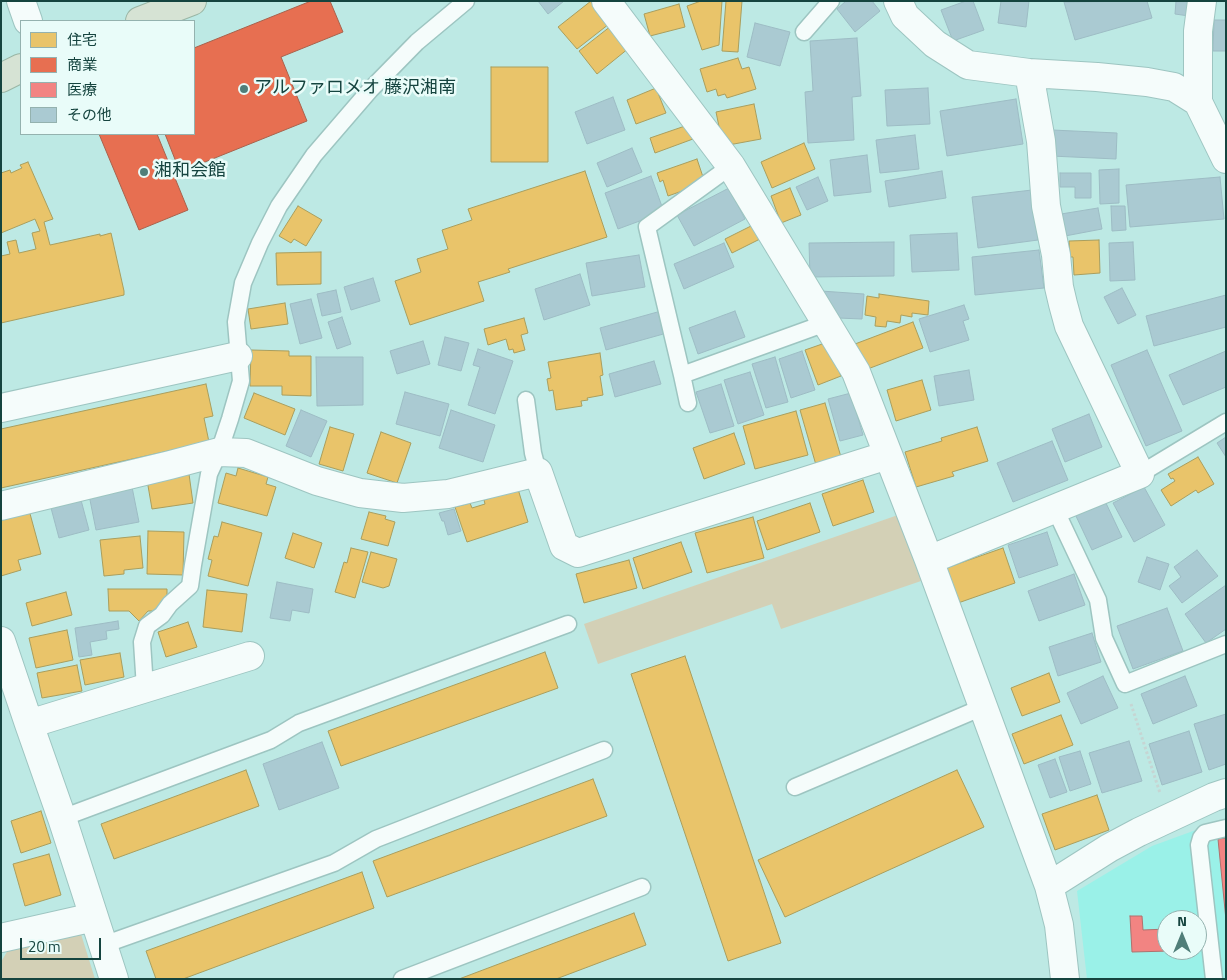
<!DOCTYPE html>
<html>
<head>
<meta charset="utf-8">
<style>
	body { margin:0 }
	#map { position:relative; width:1227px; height:980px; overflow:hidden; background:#bde9e4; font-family:"Titillium Web","Noto Sans JP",sans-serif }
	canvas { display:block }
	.frame { position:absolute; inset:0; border:2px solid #15443f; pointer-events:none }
	.legend { position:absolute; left:20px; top:20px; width:175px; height:115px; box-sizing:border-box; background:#e9fcf9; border:1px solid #94b2af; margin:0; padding:6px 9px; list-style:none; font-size:15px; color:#15443f }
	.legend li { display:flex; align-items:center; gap:10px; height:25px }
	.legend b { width:25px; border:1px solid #94b2af }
	.north { position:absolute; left:1157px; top:910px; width:50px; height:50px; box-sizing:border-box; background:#e9fcf9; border:1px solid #94b2af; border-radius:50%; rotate:0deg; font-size:14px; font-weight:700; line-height:20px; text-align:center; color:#15443f }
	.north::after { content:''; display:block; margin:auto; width:18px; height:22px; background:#507e79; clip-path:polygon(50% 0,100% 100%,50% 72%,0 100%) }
	.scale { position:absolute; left:20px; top:938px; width:81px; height:22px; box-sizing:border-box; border:2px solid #15443f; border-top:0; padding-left:6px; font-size:15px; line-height:18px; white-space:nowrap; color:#15443f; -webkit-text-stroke:4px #e9fcf9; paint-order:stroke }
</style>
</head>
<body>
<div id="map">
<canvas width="1227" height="980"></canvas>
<div class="frame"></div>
<ul class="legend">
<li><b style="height:14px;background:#e9c46a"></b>住宅</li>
<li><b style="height:14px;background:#e76f51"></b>商業</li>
<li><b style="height:14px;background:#f28482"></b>医療</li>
<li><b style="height:14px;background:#aacad2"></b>その他</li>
</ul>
<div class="north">N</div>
<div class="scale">20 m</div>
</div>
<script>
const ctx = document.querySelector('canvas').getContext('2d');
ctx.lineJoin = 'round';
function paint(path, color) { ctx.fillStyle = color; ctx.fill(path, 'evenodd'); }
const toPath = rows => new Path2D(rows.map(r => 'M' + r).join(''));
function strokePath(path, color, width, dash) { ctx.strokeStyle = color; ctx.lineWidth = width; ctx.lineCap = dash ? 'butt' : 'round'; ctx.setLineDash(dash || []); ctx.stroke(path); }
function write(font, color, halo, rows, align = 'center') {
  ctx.font = font + ' "Titillium Web","Noto Sans JP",sans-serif'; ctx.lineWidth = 5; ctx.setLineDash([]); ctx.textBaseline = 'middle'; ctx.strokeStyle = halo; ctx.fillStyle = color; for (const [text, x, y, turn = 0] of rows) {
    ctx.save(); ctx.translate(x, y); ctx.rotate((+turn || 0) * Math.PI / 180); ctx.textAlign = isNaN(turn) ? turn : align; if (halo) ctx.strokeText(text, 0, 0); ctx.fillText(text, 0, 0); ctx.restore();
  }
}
paint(toPath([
	[1226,819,1226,979,1087,979,1077,891,1152,846],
	[1167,920,1197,920,1197,950,1167,950]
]), '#9af1e8');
paint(toPath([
	[898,515,921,581,781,629,772,604,598,664,584,624],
	[81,934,95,979,1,979,1,962,8,950,56,939]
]), '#d3d0b6');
const homes = toPath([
	[591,1,609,24,577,49,558,27,591,1],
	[701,1,722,1,719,45,702,50,687,6,701,1],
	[726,1,742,1,738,52,722,51,726,1],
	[679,4,685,27,650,36,644,14,679,4],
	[611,26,629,48,597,74,579,51,611,26],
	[738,58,742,69,749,67,756,89,727,98,725,94,718,96,716,89,707,92,700,69,738,58],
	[491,67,548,67,548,162,491,162,491,67],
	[656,88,666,113,636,124,627,100,656,88],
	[754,104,761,139,723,146,716,112,754,104],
	[688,125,693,139,655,153,650,138,688,125],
	[804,143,815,169,772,188,761,162,804,143],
	[697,159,705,183,668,196,663,180,660,182,657,173,697,159],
	[28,162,53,219,44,222,50,245,100,234,100,236,111,233,124,291,124,295,1,323,1,256,10,254,7,242,16,240,19,253,36,249,32,233,40,231,35,219,1,233,1,173,10,170,11,173,22,168,20,165,28,162],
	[585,171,607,237,508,269,510,272,478,282,484,301,410,325,395,281,421,272,417,259,448,249,442,230,472,220,468,209,585,171],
	[790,188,801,215,781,223,771,196,790,188],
	[298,206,322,220,306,246,294,239,291,243,279,236,298,206],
	[757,223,764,237,732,253,725,239,757,223],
	[1099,240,1100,273,1074,275,1073,257,1070,257,1069,241,1099,240],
	[321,252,321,284,277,285,276,253,321,252],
	[879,294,929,301,928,315,912,313,912,317,901,315,900,323,887,321,886,327,875,326,876,317,865,315,867,296,879,298,879,294],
	[285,303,288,324,251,329,248,309,285,303],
	[524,318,528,333,521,335,525,350,514,353,513,349,509,350,506,339,488,345,484,329,524,318],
	[913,322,923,348,865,370,855,344,913,322],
	[828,342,841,376,818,385,805,350,828,342],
	[251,350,289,351,289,356,311,356,311,396,282,395,282,386,250,386,251,350],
	[600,353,603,375,600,376,603,395,587,398,588,400,581,401,582,406,556,410,553,390,549,391,547,379,551,378,548,362,600,353],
	[922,380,931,410,896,421,887,390,922,380],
	[206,384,213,416,204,418,209,442,1,488,1,429,206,384],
	[254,393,295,409,285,435,244,418,254,393],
	[825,403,841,457,816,465,800,410,825,403],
	[796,411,808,455,755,469,743,426,796,411],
	[330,427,354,434,343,471,319,464,330,427],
	[977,427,988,461,952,472,954,476,916,487,905,452,942,441,941,438,977,427],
	[381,432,411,443,397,483,367,473,381,432],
	[734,433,745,464,704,479,693,448,734,433],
	[1198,457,1214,484,1198,493,1196,490,1171,506,1161,490,1175,481,1173,478,1171,479,1168,474,1198,457],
	[238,468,268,477,266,484,276,487,267,516,218,503,226,473,236,476,238,468],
	[189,474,193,503,152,509,147,480,189,474],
	[863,480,874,512,833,526,822,494,863,480],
	[518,489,528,522,467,542,455,507,470,503,472,508,485,504,484,500,518,489],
	[810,503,820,532,767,550,757,521,810,503],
	[29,510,41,554,18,560,21,570,1,576,1,518,29,510],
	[369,512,386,516,385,519,395,522,388,546,361,539,369,512],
	[753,517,764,558,707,573,695,533,753,517],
	[222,522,262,533,248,586,208,576,212,560,208,559,214,536,218,537,222,522],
	[148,531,184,532,183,575,147,574,148,531],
	[293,533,322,543,314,568,285,558,293,533],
	[140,536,143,568,124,570,124,574,104,576,100,540,140,536],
	[681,542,692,572,643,589,633,558,681,542],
	[351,548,368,552,355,598,335,592,344,562,347,563,351,548],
	[1003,548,1015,583,958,603,946,568,1003,548],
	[371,552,397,559,389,586,383,588,362,582,371,552],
	[629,560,637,588,584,603,576,574,629,560],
	[108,589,167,589,167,605,160,611,148,611,139,621,129,611,109,611,108,589],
	[207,590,247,594,242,632,203,627,207,590],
	[66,592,72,615,32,626,26,603,66,592],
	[188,622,197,647,166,657,158,632,188,622],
	[67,630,73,660,36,668,29,638,67,630],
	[545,652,558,688,341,766,328,731,545,652],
	[120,653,124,677,85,685,80,660,120,653],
	[685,656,781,943,728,961,631,674,685,656],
	[77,665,82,691,42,698,37,673,77,665],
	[1049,673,1060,702,1022,716,1011,688,1049,673],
	[1061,715,1073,745,1024,764,1012,734,1061,715],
	[246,770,259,806,114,859,101,824,246,770],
	[957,770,984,827,785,917,758,860,957,770],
	[593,779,607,816,387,897,373,861,593,779],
	[1097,795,1109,830,1055,850,1042,814,1097,795],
	[41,811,51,843,21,853,11,821,41,811],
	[49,854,61,895,25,906,13,864,49,854],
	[362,872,374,908,183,979,156,979,146,951,362,872],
	[634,913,646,945,556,979,459,979,634,913]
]);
paint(homes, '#e9c46a');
strokePath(homes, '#a99e5d', 1);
const shops = toPath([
	[311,1,330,1,343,32,281,57,307,121,180,172,165,134,194,134,194,48,311,1],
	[99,134,157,134,188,210,139,230,99,134]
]);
paint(shops, '#e76f51');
strokePath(shops, '#a8624c', 1);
const health = toPath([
	[1226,838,1226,920,1218,839,1226,838],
	[1130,916,1142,916,1143,930,1167,929,1167,950,1170,951,1132,952,1130,916]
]);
paint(health, '#f28482');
strokePath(health, '#b0716e', 1);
const building = toPath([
	[538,1,564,1,548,14,538,1],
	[846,1,872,1,880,11,855,32,837,9,846,1],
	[966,1,973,1,984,30,953,41,941,10,966,1],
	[1001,1,1029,1,1026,27,998,23,1001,1],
	[1147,1,1152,18,1075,40,1064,2,1147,1],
	[1176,1,1191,1,1189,16,1175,14,1176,1],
	[1214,20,1226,20,1226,51,1213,51,1214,20],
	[755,23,790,32,780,66,747,57,755,23],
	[857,38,861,96,852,97,854,140,808,143,805,92,813,91,810,41,857,38],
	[928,88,930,124,887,126,885,90,928,88],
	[613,97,625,130,587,144,575,112,613,97],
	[1016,99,1023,144,947,156,940,111,1016,99],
	[1052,130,1117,133,1116,159,1051,156,1052,130],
	[915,135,919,169,880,173,876,140,915,135],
	[632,148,642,172,607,187,597,163,632,148],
	[867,155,871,192,834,196,830,160,867,155],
	[1119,169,1119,203,1100,204,1099,170,1119,169],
	[942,171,946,198,889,207,885,181,942,171],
	[1060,173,1091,173,1091,198,1075,198,1075,187,1060,187,1060,173],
	[651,176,664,212,618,229,605,193,651,176],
	[818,177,828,201,807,210,796,187,818,177],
	[1220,177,1224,219,1130,227,1126,185,1220,177],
	[729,188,745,219,694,246,677,215,729,188],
	[1032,190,1038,240,978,248,972,197,1032,190],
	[1111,206,1125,206,1126,230,1112,231,1111,206],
	[1098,208,1102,229,1065,236,1061,214,1098,208],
	[957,233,959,270,912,272,910,235,957,233],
	[894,242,894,276,810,277,809,243,894,242],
	[1133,242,1135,280,1110,281,1109,243,1133,242],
	[724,243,734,267,684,289,674,264,724,243],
	[1039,250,1044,288,975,295,972,257,1039,250],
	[639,255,645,287,592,296,586,263,639,255],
	[580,274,590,305,544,320,535,289,580,274],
	[373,278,380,301,351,310,344,287,373,278],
	[1122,288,1136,315,1118,324,1104,297,1122,288],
	[336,290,341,312,322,316,317,294,336,290],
	[821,291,864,294,862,319,838,318,838,314,834,314,821,291],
	[1226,295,1226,327,1154,346,1146,316,1226,295],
	[311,299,322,338,300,344,290,304,311,299],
	[964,305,969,319,963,321,969,340,930,352,919,319,964,305],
	[661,311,667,333,606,350,600,328,661,311],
	[735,311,745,337,698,354,689,328,735,311],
	[342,317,351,344,337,349,328,322,342,317],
	[445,337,469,343,461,371,438,365,445,337],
	[423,341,430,364,397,374,390,351,423,341],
	[478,349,513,361,495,414,468,405,480,367,473,365,478,349],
	[1147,350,1182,431,1146,446,1111,365,1147,350],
	[802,351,815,390,791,398,779,359,802,351],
	[1226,351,1226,387,1183,405,1169,375,1226,351],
	[316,357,363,357,363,405,317,406,316,357],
	[775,357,788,402,766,408,752,364,775,357],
	[654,361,661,384,615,397,609,374,654,361],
	[969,370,974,400,939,406,934,376,969,370],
	[750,372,764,415,738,424,724,380,750,372],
	[721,384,734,426,710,433,696,392,721,384],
	[405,392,449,404,440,436,396,424,405,392],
	[851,393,863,435,840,441,828,399,851,393],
	[301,410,327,421,311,457,286,446,301,410],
	[451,410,495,425,483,462,439,448,451,410],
	[1089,414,1102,447,1065,462,1052,429,1089,414],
	[1226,437,1226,457,1217,443,1226,437],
	[1052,441,1068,480,1013,502,997,463,1052,441],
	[132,487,139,522,96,530,89,495,132,487],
	[1144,487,1165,525,1134,542,1113,503,1144,487],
	[81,500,89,530,59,538,51,508,81,500],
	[1105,501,1122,537,1092,550,1075,514,1105,501],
	[454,509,461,531,448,535,444,521,442,521,439,513,454,509],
	[1047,532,1058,565,1019,578,1008,545,1047,532],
	[1197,550,1218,576,1182,603,1169,586,1181,577,1174,567,1197,550],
	[1147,557,1169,564,1160,590,1138,582,1147,557],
	[1074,574,1085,605,1039,621,1028,591,1074,574],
	[277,582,313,589,309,613,292,610,290,621,270,618,277,582],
	[1226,585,1226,629,1206,643,1185,614,1226,585],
	[1167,608,1183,651,1133,669,1117,626,1167,608],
	[118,621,119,629,106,631,107,639,90,642,92,655,79,657,75,628,118,621],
	[1092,633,1101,662,1058,676,1049,647,1092,633],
	[1103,676,1118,708,1081,724,1067,693,1103,676],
	[1185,676,1197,706,1153,724,1141,694,1185,676],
	[1226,714,1226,764,1209,770,1194,724,1226,714],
	[1189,731,1202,772,1162,785,1149,744,1189,731],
	[1129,741,1142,781,1102,793,1089,753,1129,741],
	[322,742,339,788,279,810,263,764,322,742],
	[1080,751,1091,784,1070,791,1059,757,1080,751],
	[1055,759,1067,792,1050,798,1038,765,1055,759]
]);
paint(building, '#aacad2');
strokePath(building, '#9dbcc4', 1);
const lane = toPath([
	[804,32,831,1],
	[682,375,826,323],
	[526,400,533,453,538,472],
	[688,403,682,375,647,227,731,166],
	[1140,474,1226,422],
	[1055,509,1098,600,1104,638,1125,684,1226,644],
	[145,688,142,642,147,626,162,615,170,604,190,586,193,565,209,474,219,452,230,419,241,381,236,322,243,283,260,243,279,206,314,155,370,90,417,42,466,1],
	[795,787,983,707],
	[62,818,271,740,299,723,568,624],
	[103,945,334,863,376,839,604,750],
	[402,979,642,887],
	[1214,979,1199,845,1201,838,1205,833,1226,828]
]);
const street = toPath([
	[21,1,28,21],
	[606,1,731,166,856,372,929,560,1049,886,1059,925,1065,979],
	[898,1,905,16,935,44,968,65,1029,73,1097,77,1147,82,1174,87,1198,102],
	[1202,1,1198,31,1198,102,1226,159],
	[1,408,238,356],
	[1,506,170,465,219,452,246,453,317,481,360,493,403,498,448,494,538,472,564,546,578,553,888,455],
	[929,560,1140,474,1069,326,1063,304,1059,287,1056,255,1046,206,1041,141,1029,73],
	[1,641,29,724,62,818,114,979],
	[29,724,250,656],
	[1049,886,1109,848,1139,832,1214,797,1226,793],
	[1,938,94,917]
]);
const highway = toPath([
	[140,21,192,1],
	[1,78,21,68]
]);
strokePath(lane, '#9dc5c1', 19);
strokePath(street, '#9dc5c1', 30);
strokePath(highway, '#9ab6a5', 30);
strokePath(toPath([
	[1131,704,1160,793]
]), '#c6d5d3', 3, [2.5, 2.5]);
strokePath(lane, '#f5fcfb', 16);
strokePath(street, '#f5fcfb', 28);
strokePath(highway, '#d6e3d4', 28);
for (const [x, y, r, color] of [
	[244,89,5,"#507e79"],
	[144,172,5,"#507e79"]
]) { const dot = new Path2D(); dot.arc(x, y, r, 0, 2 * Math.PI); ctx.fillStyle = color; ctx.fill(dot); strokePath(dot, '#e9fcf9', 2); }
write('18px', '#15443f', '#e9fcf9', [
	["アルファロメオ 藤沢湘南",254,89],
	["湘和会館",154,172]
], 'left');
</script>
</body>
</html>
